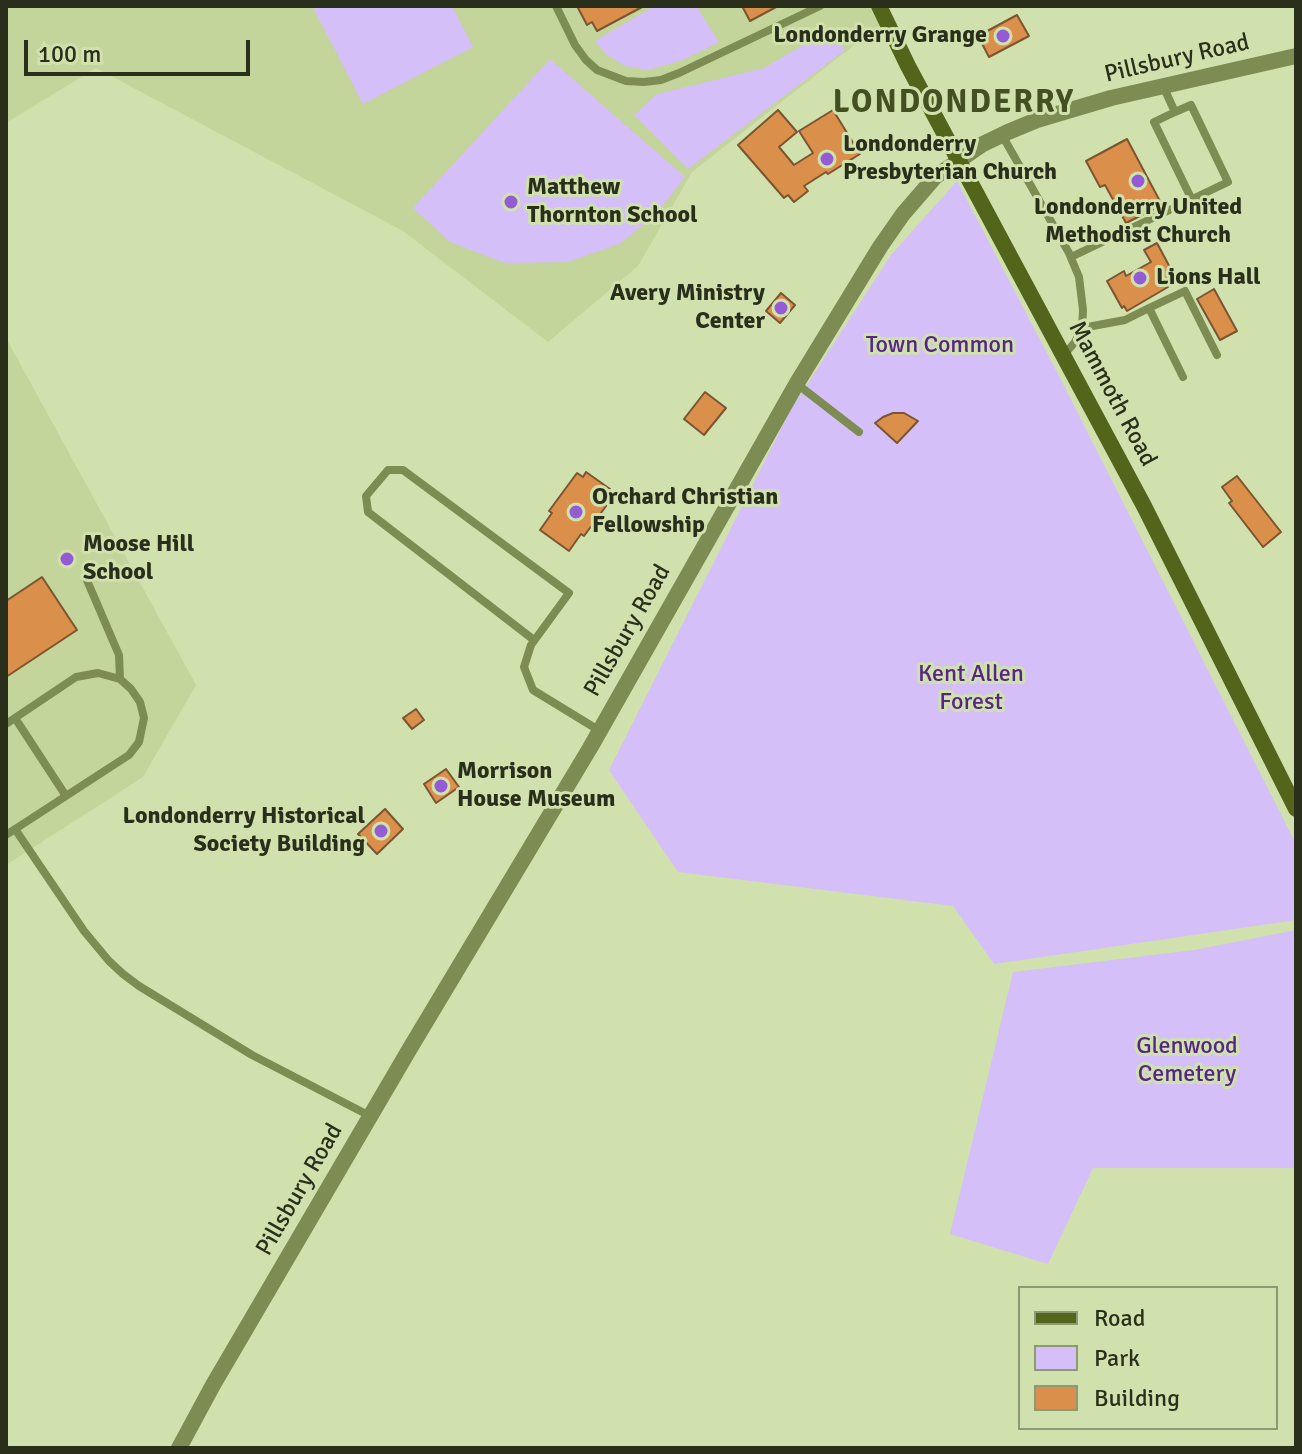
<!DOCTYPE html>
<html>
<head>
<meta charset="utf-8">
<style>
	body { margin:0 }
	#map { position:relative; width:1302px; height:1454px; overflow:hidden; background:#d0e1ad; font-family:Signika,sans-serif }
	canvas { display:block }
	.frame { position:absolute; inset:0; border:8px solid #292f1b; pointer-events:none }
	.legend { position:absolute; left:1018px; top:1286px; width:260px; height:144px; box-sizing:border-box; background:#d0e1ad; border:2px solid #8d9a73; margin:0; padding:10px 14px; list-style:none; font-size:24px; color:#292f1b }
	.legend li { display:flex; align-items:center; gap:16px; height:40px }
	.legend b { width:40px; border:2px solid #8d9a73 }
	.scale { position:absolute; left:24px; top:40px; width:226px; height:36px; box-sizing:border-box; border:4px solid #292f1b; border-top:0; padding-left:10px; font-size:24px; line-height:28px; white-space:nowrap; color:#292f1b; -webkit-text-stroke:6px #d0e1ad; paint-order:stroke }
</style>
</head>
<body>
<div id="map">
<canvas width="1302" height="1454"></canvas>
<div class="frame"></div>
<ul class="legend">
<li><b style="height:10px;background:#53651b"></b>Road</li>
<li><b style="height:22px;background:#d5bff8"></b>Park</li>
<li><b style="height:22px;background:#da904a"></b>Building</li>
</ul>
<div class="scale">100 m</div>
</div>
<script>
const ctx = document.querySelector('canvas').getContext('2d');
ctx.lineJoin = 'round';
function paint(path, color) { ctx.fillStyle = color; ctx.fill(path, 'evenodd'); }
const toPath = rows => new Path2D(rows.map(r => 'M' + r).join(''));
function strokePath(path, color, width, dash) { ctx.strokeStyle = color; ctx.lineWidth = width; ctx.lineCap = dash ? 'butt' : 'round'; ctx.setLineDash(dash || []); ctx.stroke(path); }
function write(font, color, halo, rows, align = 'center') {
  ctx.font = font + ' Signika,sans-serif'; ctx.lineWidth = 6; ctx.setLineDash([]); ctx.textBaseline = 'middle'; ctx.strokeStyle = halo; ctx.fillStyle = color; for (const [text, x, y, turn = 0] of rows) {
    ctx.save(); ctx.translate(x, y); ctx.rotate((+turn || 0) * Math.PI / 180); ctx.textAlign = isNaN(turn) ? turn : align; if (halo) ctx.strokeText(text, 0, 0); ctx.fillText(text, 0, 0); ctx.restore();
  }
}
paint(toPath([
	[6,6,869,6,880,25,692,172,638,266,548,342,403,231,96,68,6,123],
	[6,338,196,685,143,777,6,865]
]), '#c3d59a');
paint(toPath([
	[312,6,452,6,473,47,363,104],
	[654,6,696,6,719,42,683,60,648,70,625,66,606,54,595,41],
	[832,28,845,50,688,169,634,115,657,94,764,68],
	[550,59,685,177,656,214,621,243,568,262,505,263,450,242,413,208],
	[957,181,1059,376,1296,844,1296,920,994,964,953,906,678,872,609,770,790,411,891,255],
	[1296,930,1296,1168,1093,1168,1048,1264,950,1234,1013,972,1194,950]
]), '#d5bff8');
const building = toPath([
	[577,6,644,6,597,31,592,22,587,25,577,6],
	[742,6,778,6,750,21,742,6],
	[1017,15,1029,36,989,57,978,36,1017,15],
	[778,110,797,132,779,147,794,165,813,153,799,131,833,110,860,154,828,174,826,172,804,186,808,191,794,202,788,195,784,198,738,145,778,110],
	[1127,139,1162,205,1126,223,1105,185,1100,187,1086,161,1127,139],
	[1157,243,1174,275,1165,280,1168,287,1127,311,1124,306,1122,308,1107,281,1124,271,1126,276,1151,262,1144,250,1157,243],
	[1214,289,1237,331,1220,340,1197,299,1214,289],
	[781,293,795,305,780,323,766,311,781,293],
	[705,392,726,408,704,435,684,419,705,392],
	[893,413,904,413,918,421,897,443,875,423,883,417,893,413],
	[586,472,610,489,607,494,612,498,584,536,581,534,569,551,540,530,552,513,549,511,577,473,583,477,586,472],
	[1237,476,1281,532,1263,547,1229,503,1232,501,1222,487,1237,476],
	[42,577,77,630,6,677,6,601,42,577],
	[416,709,424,720,412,729,403,718,416,709],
	[446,769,459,787,436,803,424,784,446,769],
	[385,809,403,829,377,854,358,834,385,809]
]);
paint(building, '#da904a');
strokePath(building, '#7b5532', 2);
strokePath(toPath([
	[556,6,575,45,586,60,597,70,626,81,644,82,661,80,679,73,820,6],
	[1175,112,1154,122,1192,200],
	[1002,135,1069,253,1079,277,1083,310,1082,328,1075,342,1064,355],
	[1071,257,1228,182,1191,105,1175,112,1163,86],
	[1149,308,1185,291,1217,355],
	[1082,328,1125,320,1149,308,1183,377],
	[797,384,859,432],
	[86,578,119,655,120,679],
	[534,640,368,512,366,496,388,470,403,470,569,593,531,645,524,667,533,690,600,731],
	[15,718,66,796],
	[6,724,76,677,98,673,120,679,131,689,140,702,144,718,139,742,129,755,6,835],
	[15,829,84,931,109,961,123,974,139,986,252,1055,370,1116]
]), '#7c8c53', 8);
strokePath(toPath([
	[179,1448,213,1385,409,1050,590,748,797,383,880,247,903,214,935,177,983,144,1008,132,1037,120,1111,98,1296,56]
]), '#7c8c53', 16);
strokePath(toPath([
	[879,6,908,66,1144,506,1296,809]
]), '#53651b', 16);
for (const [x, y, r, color] of [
	[1003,36,8,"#935cd5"],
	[827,159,8,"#935cd5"],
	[1138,181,8,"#935cd5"],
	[511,202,8,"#935cd5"],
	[1140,278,8,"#935cd5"],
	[781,308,8,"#935cd5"],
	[576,512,8,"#935cd5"],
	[67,559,8,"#935cd5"],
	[441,786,8,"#935cd5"],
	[381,831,8,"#935cd5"]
]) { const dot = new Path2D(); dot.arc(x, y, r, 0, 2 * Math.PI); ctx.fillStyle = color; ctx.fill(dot); strokePath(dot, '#d0e1ad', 3); }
write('bold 24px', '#292f1b', '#d0e1ad', [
	["Londonderry Grange",987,36,"right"],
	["Londonderry",843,145],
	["Presbyterian Church",843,173],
	["Matthew",527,188],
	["Thornton School",527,216],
	["Londonderry United",1138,208,"center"],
	["Methodist Church",1138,236,"center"],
	["Lions Hall",1156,278],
	["Avery Ministry",765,294,"right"],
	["Center",765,322,"right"],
	["Orchard Christian",592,498],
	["Fellowship",592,526],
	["Moose Hill",83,545],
	["School",83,573],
	["Morrison",457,772],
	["House Museum",457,800],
	["Londonderry Historical",365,817,"right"],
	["Society Building",365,845,"right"]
], 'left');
write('24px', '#292f1b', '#d0e1ad', [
	["Pillsbury Road",1177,59,-13],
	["Mammoth Road",1112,394,62],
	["Pillsbury Road",628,631,-60],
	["Pillsbury Road",300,1190,-60]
]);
write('24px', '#552587', '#d0e1ad', [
	["Town Common",940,346],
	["Kent Allen",971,675],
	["Forest",971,703],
	["Glenwood",1187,1047],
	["Cemetery",1187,1075]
]);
ctx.letterSpacing = '2px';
write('bold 32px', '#445022', '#d0e1ad', [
	["LONDONDERRY",954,104]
]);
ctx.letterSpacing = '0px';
</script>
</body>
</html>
